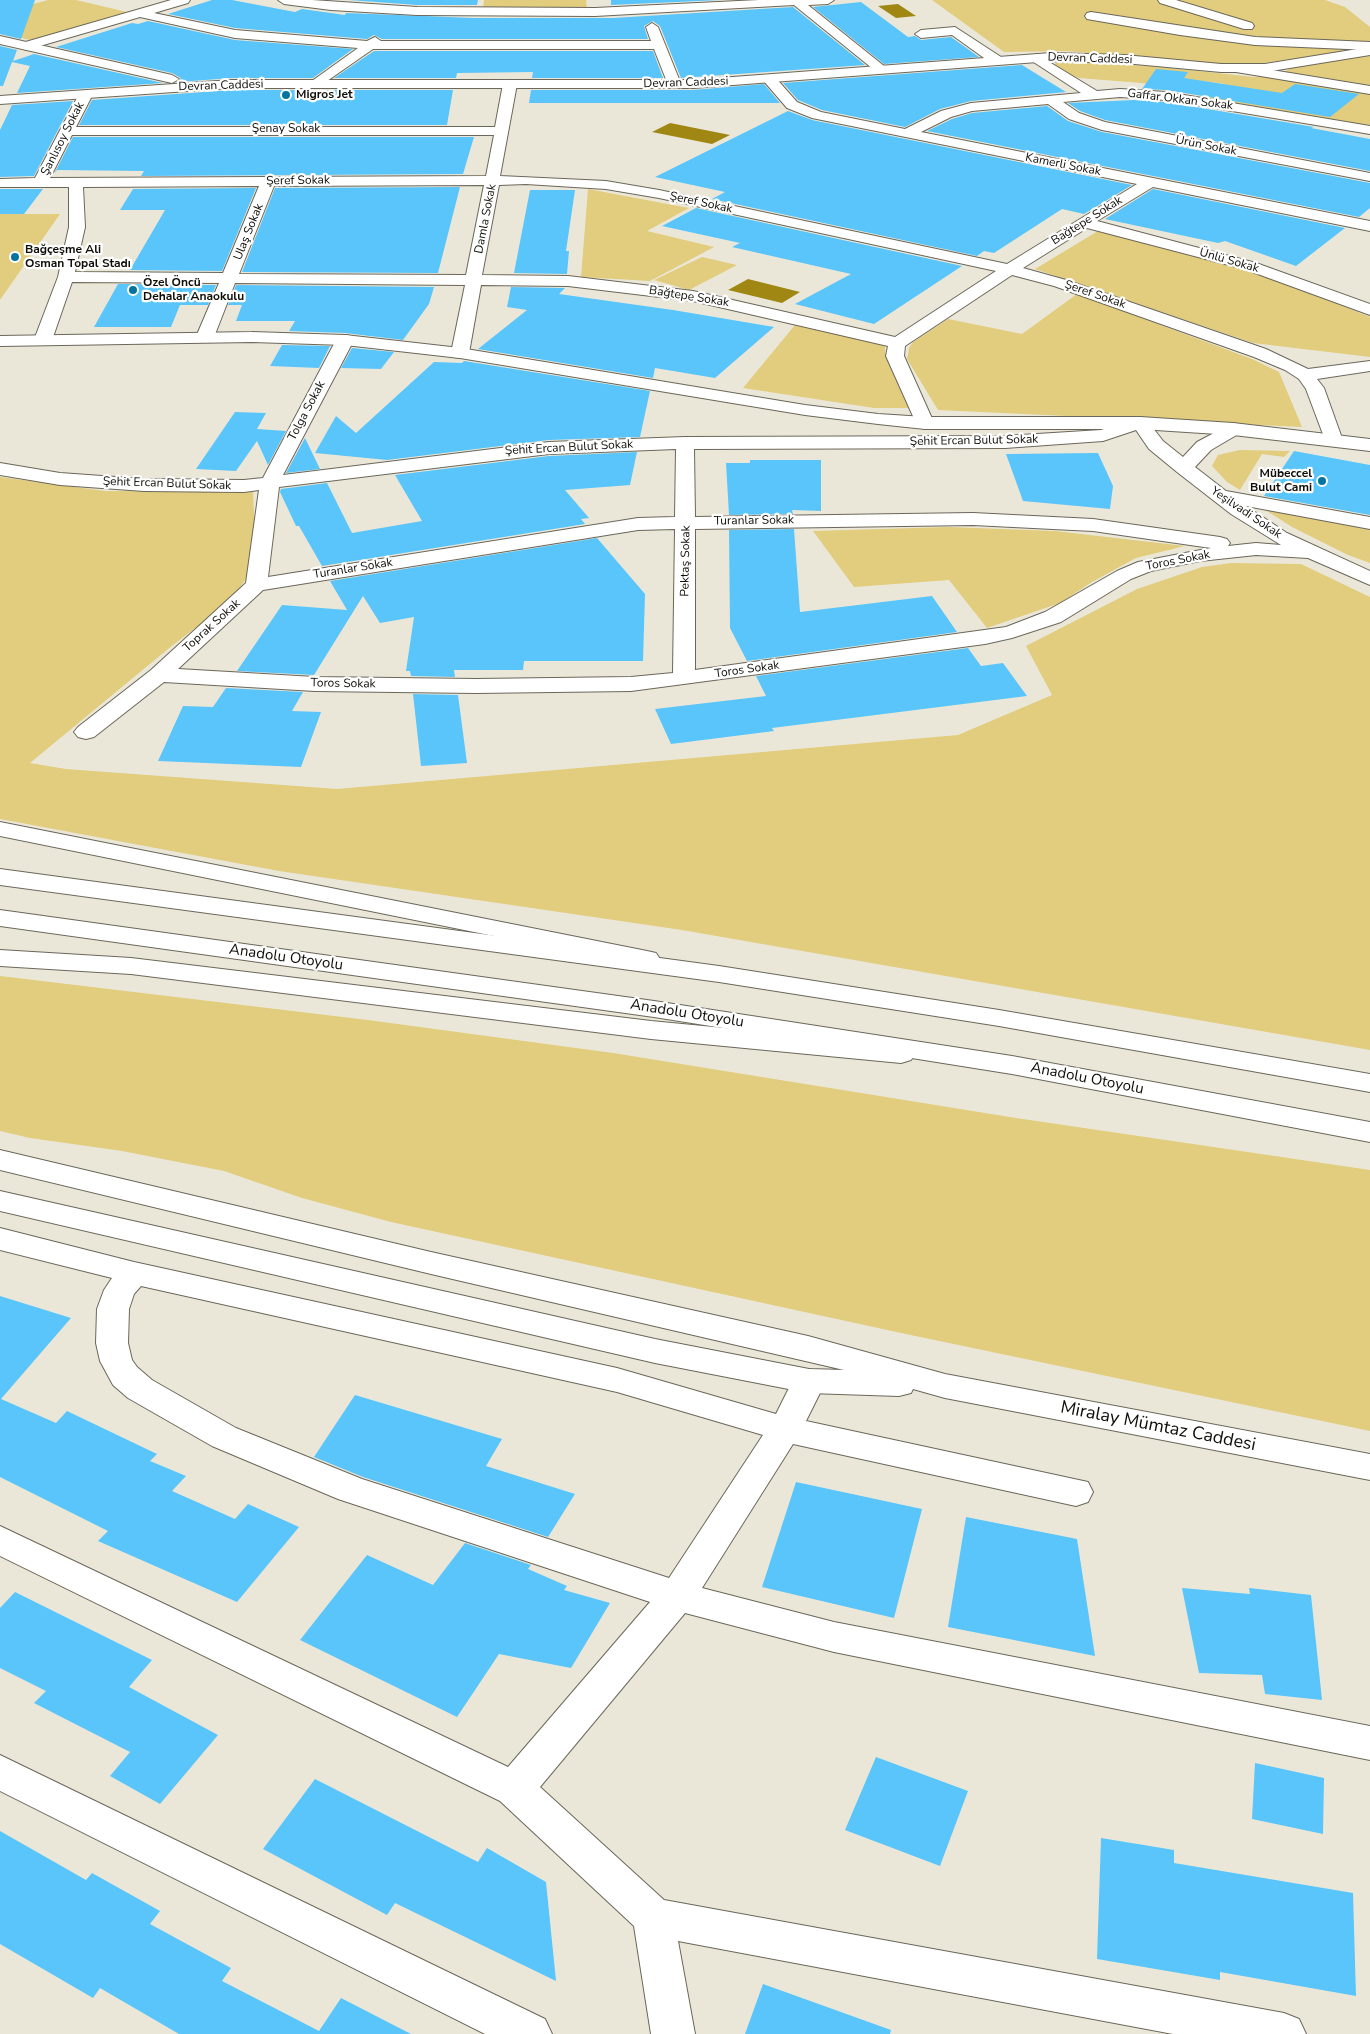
<!DOCTYPE html>
<html>
<head>
<meta charset="utf-8">
<style>
	body { margin:0 }
	canvas { display:block; background:#ebe7d8 }
</style>
</head>
<body>
<canvas width="1370" height="2034"></canvas>
<script>
const ctx = document.querySelector('canvas').getContext('2d');
ctx.lineJoin = 'round';
function paint(path, color) { ctx.fillStyle = color; ctx.fill(path, 'evenodd'); }
const toPath = rows => new Path2D(rows.map(r => 'M' + r).join(''));
function strokePath(path, color, width, dash) { ctx.strokeStyle = color; ctx.lineWidth = width; ctx.lineCap = dash ? 'butt' : 'round'; ctx.setLineDash(dash || []); ctx.stroke(path); }
function write(font, color, halo, rows, align = 'center') {
  ctx.font = font + ' "Nunito Sans",sans-serif'; ctx.lineWidth = 4.5; ctx.setLineDash([]); ctx.textBaseline = 'middle'; ctx.strokeStyle = halo; ctx.fillStyle = color; for (const [text, x, y, turn = 0] of rows) {
    ctx.save(); ctx.translate(x, y); ctx.rotate((+turn || 0) * Math.PI / 180); ctx.textAlign = isNaN(turn) ? turn : align; if (halo) ctx.strokeText(text, 0, 0); ctx.fillText(text, 0, 0); ctx.restore();
  }
}
paint(toPath([
	[48,0,76,0,127,12,30,40,0,33,0,13],
	[484,0,586,0,587,9,483,9],
	[932,0,1325,0,1345,7,1370,27,1370,47,1251,65,1213,64,1066,51,1004,52],
	[1370,54,1370,88,1281,74,1296,65],
	[1065,61,1152,66,1254,77,1260,76,1370,93,1370,126,1207,98,1225,84,1203,81,1178,86,1079,78,1065,73,1054,65,1057,62],
	[588,189,689,208,647,231,714,247,650,281,581,277],
	[0,214,60,214,0,300],
	[1098,231,1200,255,1266,275,1370,317,1370,357,1253,343,1035,269],
	[702,257,737,265,689,290,654,280],
	[1077,294,1252,359,1279,372,1302,427,938,410,907,359,909,348,913,342,948,319,1022,334],
	[795,325,885,345,885,352,909,408,874,408,743,388],
	[1240,450,1290,451,1284,457,1262,454,1240,490,1227,482,1212,466,1218,455],
	[0,477,105,491,253,492,255,536,251,572,230,601,168,649,30,763,66,769,337,789,958,735,1052,695,1026,646,1137,589,1202,567,1231,563,1301,564,1370,597,1370,1050,682,930,279,871,0,819],
	[1259,506,1370,530,1370,563,1348,555,1292,527],
	[949,527,1055,531,1185,546,1136,558,1092,582,1060,603,987,628,949,580,854,587,813,531],
	[0,976,368,1020,613,1053,1016,1118,1370,1170,1370,1431,901,1333,391,1222,302,1198,224,1171,122,1151,30,1138,0,1131]
]), '#e1cd7d');
paint(toPath([
	[898,4,916,16,896,18,878,6],
	[670,123,730,135,712,144,652,132],
	[748,279,800,292,782,303,728,290]
]), '#a08714');
paint(toPath([
	[0,0,35,0,21,39,0,34],
	[212,0,232,0,295,12,302,9,345,15,346,13,474,18,613,18,793,7,865,65,681,78,660,26,653,21,644,26,648,39,382,39,374,35,367,39,235,28,168,14],
	[349,0,478,0,477,5,417,5],
	[611,0,721,0,611,5],
	[861,2,908,37,915,36,921,40,951,37,979,57,884,64,813,7],
	[148,21,235,40,353,49,313,78,232,78,178,82,181,78,172,73,56,47,132,23,138,24],
	[0,46,17,50,13,61,34,54,163,83,17,93,30,66,12,62,3,86,0,86],
	[374,51,653,51,663,78,532,78,533,72,457,73,456,78,334,78],
	[1022,65,1066,92,971,101,940,109,905,127,822,110,798,100,783,83],
	[1156,69,1188,72,1184,78,1282,93,1295,84,1359,94,1330,117,1166,90,1142,89],
	[764,84,780,103,529,103,531,90,693,90],
	[232,90,453,90,447,125,79,125,92,100],
	[1134,100,1166,102,1314,127,1311,128,1370,139,1370,171,1105,120,1080,111,1068,103],
	[73,101,34,176,0,177,0,130,12,105],
	[1047,106,1068,121,1102,132,1370,183,1370,208,1359,217,927,131,952,119,972,113],
	[788,111,812,120,1132,185,1084,214,1062,209,994,253,984,251,977,256,712,199,725,192,655,177],
	[73,137,474,137,463,174,141,176,144,171,57,170,54,174],
	[460,187,438,273,242,272,275,188],
	[256,188,222,271,130,270,165,210,120,210,133,189],
	[0,189,43,189,24,214,0,214],
	[1153,189,1345,228,1296,266,1225,241,1218,243,1105,219],
	[530,190,575,190,566,251,569,251,567,274,514,273],
	[696,208,962,266,874,324,795,304,851,274,732,247,740,243,662,226],
	[118,284,123,284,216,285,208,305,180,305,171,327,94,327],
	[236,285,434,287,429,304,403,340,345,333,289,331,295,321,236,321,242,305,228,305],
	[511,287,565,288,559,294,673,310,774,327,715,378,655,368,653,378,478,349,527,310,507,307],
	[282,345,330,346,319,368,270,366],
	[352,348,394,352,381,369,341,368],
	[464,361,650,391,640,437,549,440,387,460,315,453,336,416,356,433,434,362,462,363],
	[235,412,266,413,257,429,286,431,268,465,257,441,236,471,196,469],
	[305,438,320,469,286,473],
	[1294,451,1370,465,1370,515,1264,496],
	[637,452,630,485,565,490,589,518,581,519,585,524,322,566,299,526,296,526,280,492,281,489,327,483,352,533,422,521,395,475,549,456],
	[1098,453,1113,486,1110,509,1023,501,1006,454],
	[750,460,821,460,821,511,792,510,793,514,729,515,726,463,750,463],
	[794,529,800,612,932,596,957,632,747,661,730,628,729,530],
	[597,538,645,594,643,661,524,661,523,670,454,670,455,677,411,676,410,671,406,671,414,617,380,623,363,596,314,675,237,671,282,605,347,610,330,581],
	[968,648,981,666,1003,663,1027,696,772,728,774,731,671,744,655,709,766,696,756,676],
	[226,688,303,692,292,711,321,712,301,767,158,761,183,706,213,707],
	[413,694,458,695,467,763,421,766],
	[0,1296,71,1318,1,1399,56,1423,67,1411,157,1454,150,1461,186,1476,172,1491,235,1519,248,1504,299,1527,237,1602,98,1541,108,1531,0,1477],
	[355,1395,502,1439,486,1466,575,1494,548,1537,363,1477,314,1457],
	[796,1482,922,1509,894,1618,762,1587],
	[966,1517,1077,1539,1095,1656,948,1627],
	[465,1543,531,1565,528,1569,567,1586,564,1590,610,1603,571,1668,499,1654,457,1717,300,1640,367,1555,433,1585],
	[1182,1588,1250,1594,1249,1588,1311,1595,1322,1700,1265,1694,1262,1675,1199,1673],
	[15,1592,152,1660,129,1687,218,1735,160,1804,110,1776,130,1752,34,1703,46,1691,0,1668,0,1608],
	[876,1757,968,1791,940,1866,845,1830],
	[1255,1763,1324,1778,1323,1834,1252,1819],
	[315,1779,478,1862,487,1848,546,1882,556,1981,395,1903,387,1915,263,1849],
	[0,1831,86,1880,92,1873,160,1911,150,1924,231,1968,222,1981,319,2031,341,1998,411,2034,179,2034,100,1988,93,1998,0,1944],
	[1101,1838,1174,1850,1174,1863,1353,1893,1356,1996,1220,1972,1220,1980,1097,1959],
	[763,1984,891,2030,890,2034,745,2034]
]), '#59c5fa');
const minor = toPath([
	[171,0,190,0,188,3,154,13,235,30,367,41,375,37,381,41,651,41,646,27,652,23,658,27,681,84,674,88,669,87,654,49,373,49,317,88,312,87,310,84,312,81,358,48,235,38,140,17,26,50,20,46,22,43,171,0],
	[278,0,312,0,417,7,595,8,759,0,834,0,828,4,808,5,889,70,888,73,878,73,794,5,595,16,417,15,331,10,284,4,278,0],
	[1158,0,1176,0,1252,23,1254,26,1252,29,1244,29,1160,3,1158,0],
	[1091,12,1255,37,1370,42,1370,50,1255,45,1180,35,1087,19,1085,16,1087,13,1091,12],
	[955,27,1001,57,1002,60,1001,63,991,63,952,35,921,38,915,34,921,30,955,27],
	[1036,54,1097,91,1120,89,1166,92,1370,126,1370,134,1166,100,1120,97,1063,102,1079,113,1105,122,1370,173,1370,181,1102,130,1069,119,1048,104,972,111,951,117,921,132,1370,221,1370,231,1153,187,1097,221,1256,263,1370,304,1370,315,1244,269,1087,228,1023,268,1066,280,1266,349,1308,369,1370,361,1370,371,1317,379,1324,388,1343,441,1341,445,1327,445,1306,389,1299,379,1285,370,1254,357,1054,286,1012,275,905,346,904,356,934,423,931,427,925,429,919,427,916,423,886,356,888,346,693,301,568,286,481,285,469,353,466,357,460,358,454,357,451,353,465,285,235,283,214,337,211,341,205,342,199,341,196,337,219,283,72,282,52,340,49,344,43,345,37,344,34,340,58,277,69,227,69,187,0,187,0,179,35,178,79,94,86,90,93,94,76,127,495,127,503,84,510,80,517,84,500,176,606,181,659,190,1007,264,1137,184,812,118,787,108,762,79,769,75,774,76,797,102,821,112,905,129,941,111,971,103,1081,93,1032,61,1030,58,1036,54],
	[72,135,494,135,486,176,50,178,72,135],
	[526,184,606,189,659,198,996,271,895,337,693,291,568,276,482,275,499,185,526,184],
	[484,185,466,275,239,274,274,186,484,185],
	[259,186,223,273,75,272,85,227,83,187,259,186],
	[1241,65,1370,86,1370,94,1236,72,1235,69,1241,65],
	[345,335,351,336,354,340,283,475,549,442,685,437,1005,436,1101,430,1140,417,1146,419,1163,441,1183,457,1197,442,1233,423,1240,425,1242,429,1240,433,1211,450,1195,467,1226,491,1370,517,1370,529,1246,506,1287,533,1370,571,1370,585,1308,558,1256,555,1200,561,1151,571,1131,579,1061,622,1012,638,985,644,631,691,476,693,315,691,164,682,94,737,86,739,78,737,74,732,78,727,151,670,246,583,259,490,244,492,144,491,60,485,0,475,0,463,60,473,144,479,244,480,263,478,336,340,339,336,345,335],
	[1136,430,1149,449,1177,472,1231,514,1281,545,1256,543,1228,546,1230,543,1227,539,1220,537,1093,519,973,513,695,517,694,449,1005,448,1103,441,1136,430],
	[676,449,675,517,638,518,268,577,279,487,549,454,676,449],
	[973,525,1093,531,1211,548,1138,562,1117,571,1045,612,1006,627,695,670,695,529,973,525],
	[675,529,673,673,631,677,476,679,315,677,178,669,263,590,638,530,675,529],
	[0,822,647,951,656,953,660,959,656,965,647,967,0,836,0,822],
	[0,950,131,958,651,1021,901,1045,911,1048,915,1054,911,1060,901,1063,651,1039,131,974,0,966,0,950],
	[0,1228,134,1262,617,1368,776,1414,797,1372,809,1369,821,1372,826,1381,806,1421,1088,1482,1093,1492,1088,1502,1076,1506,793,1444,702,1588,834,1622,1370,1726,1370,1760,834,1652,685,1613,540,1787,664,1900,1284,2013,1299,2019,1306,2034,1173,2034,678,1941,695,2034,651,2034,634,1926,500,1801,0,1556,0,1526,508,1767,650,1602,338,1499,212,1446,128,1398,113,1385,100,1361,96,1343,97,1309,104,1290,112,1278,0,1250,0,1228],
	[141,1286,617,1392,763,1435,669,1578,362,1479,236,1428,152,1380,137,1367,132,1360,128,1343,129,1309,134,1294,141,1286],
	[0,1755,545,2019,552,2034,485,2034,0,1791,0,1755]
]);
const major = toPath([
	[0,36,172,75,179,79,172,83,0,44,0,36],
	[1370,47,1370,55,1265,72,1221,72,1124,63,1051,61,693,88,232,88,0,104,0,96,232,80,693,80,1051,53,1124,55,1221,64,1265,64,1370,47],
	[252,332,345,335,460,348,805,405,878,414,925,417,1140,417,1233,423,1370,439,1370,451,1233,435,1140,429,925,429,878,424,805,415,460,358,345,345,252,342,0,346,0,336,252,332],
	[0,1150,431,1252,808,1336,945,1374,1370,1454,1370,1480,945,1398,913,1389,911,1393,899,1396,809,1393,655,1363,0,1211,0,1191,655,1339,809,1369,844,1370,431,1274,0,1170,0,1150]
]);
const highway = toPath([
	[0,869,719,966,999,1010,1370,1074,1370,1092,999,1026,719,982,0,885,0,869],
	[0,910,654,1001,1012,1056,1370,1122,1370,1142,1012,1074,654,1017,0,926,0,910]
]);
strokePath(minor, '#6b675a', 2);
strokePath(major, '#6b675a', 2);
strokePath(highway, '#6b675a', 2);
paint(minor, '#fff');
paint(major, '#fff');
paint(highway, '#fff');
for (const [x, y, r, color] of [
	[286,95,5,"#03749f"],
	[15,257,5,"#03749f"],
	[133,290,5,"#03749f"],
	[1322,481,5,"#03749f"]
]) { const dot = new Path2D(); dot.arc(x, y, r, 0, 2 * Math.PI); ctx.fillStyle = color; ctx.fill(dot); strokePath(dot, '#fff', 2); }
write('12px', '#0e0d08', '#fff', [
	["Devran Caddesi",1090,59,2],
	["Devran Caddesi",686,83,-2],
	["Devran Caddesi",221,86,-2],
	["Gaffar Okkan Sokak",1180,100,7],
	["Şenay Sokak",286,129],
	["Şanlısoy Sokak",63,139,-63],
	["Ürün Sokak",1206,146,11],
	["Kamerli Sokak",1063,165,11],
	["Şeref Sokak",298,181,-1],
	["Şeref Sokak",701,203,12],
	["Damla Sokak",486,219,-79],
	["Bağtepe Sokak",1087,221,-32],
	["Ulaş Sokak",249,232,-68],
	["Ünlü Sokak",1229,261,16],
	["Şeref Sokak",1095,295,19],
	["Bağtepe Sokak",689,297,9],
	["Tolga Sokak",307,411,-62],
	["Şehit Ercan Bulut Sokak",974,441,-1],
	["Şehit Ercan Bulut Sokak",569,448,-3],
	["Şehit Ercan Bulut Sokak",167,484,2],
	["Yeşilvadi Sokak",1246,513,34],
	["Turanlar Sokak",754,521,-1],
	["Pektaş Sokak",686,561,-89],
	["Toros Sokak",1178,561,-11],
	["Turanlar Sokak",353,569,-9],
	["Toprak Sokak",212,626,-42],
	["Toros Sokak",747,670,-8],
	["Toros Sokak",343,684,1]
]);
write('bold 12px', '#0e0d08', '#fff', [
	["Migros Jet",296,95],
	["Bağçeşme Ali",25,250],
	["Osman Topal Stadı",25,264],
	["Özel Öncü",143,283],
	["Dehalar Anaokulu",143,297],
	["Mübeccel",1312,474,"right"],
	["Bulut Cami",1312,488,"right"]
], 'left');
write('15px', '#0e0d08', '#fff', [
	["Anadolu Otoyolu",286,958,8],
	["Anadolu Otoyolu",687,1014,9],
	["Anadolu Otoyolu",1087,1079,11]
]);
write('18px', '#0e0d08', '#fff', [
	["Miralay Mümtaz Caddesi",1158,1427,11]
]);
</script>
</body>
</html>
